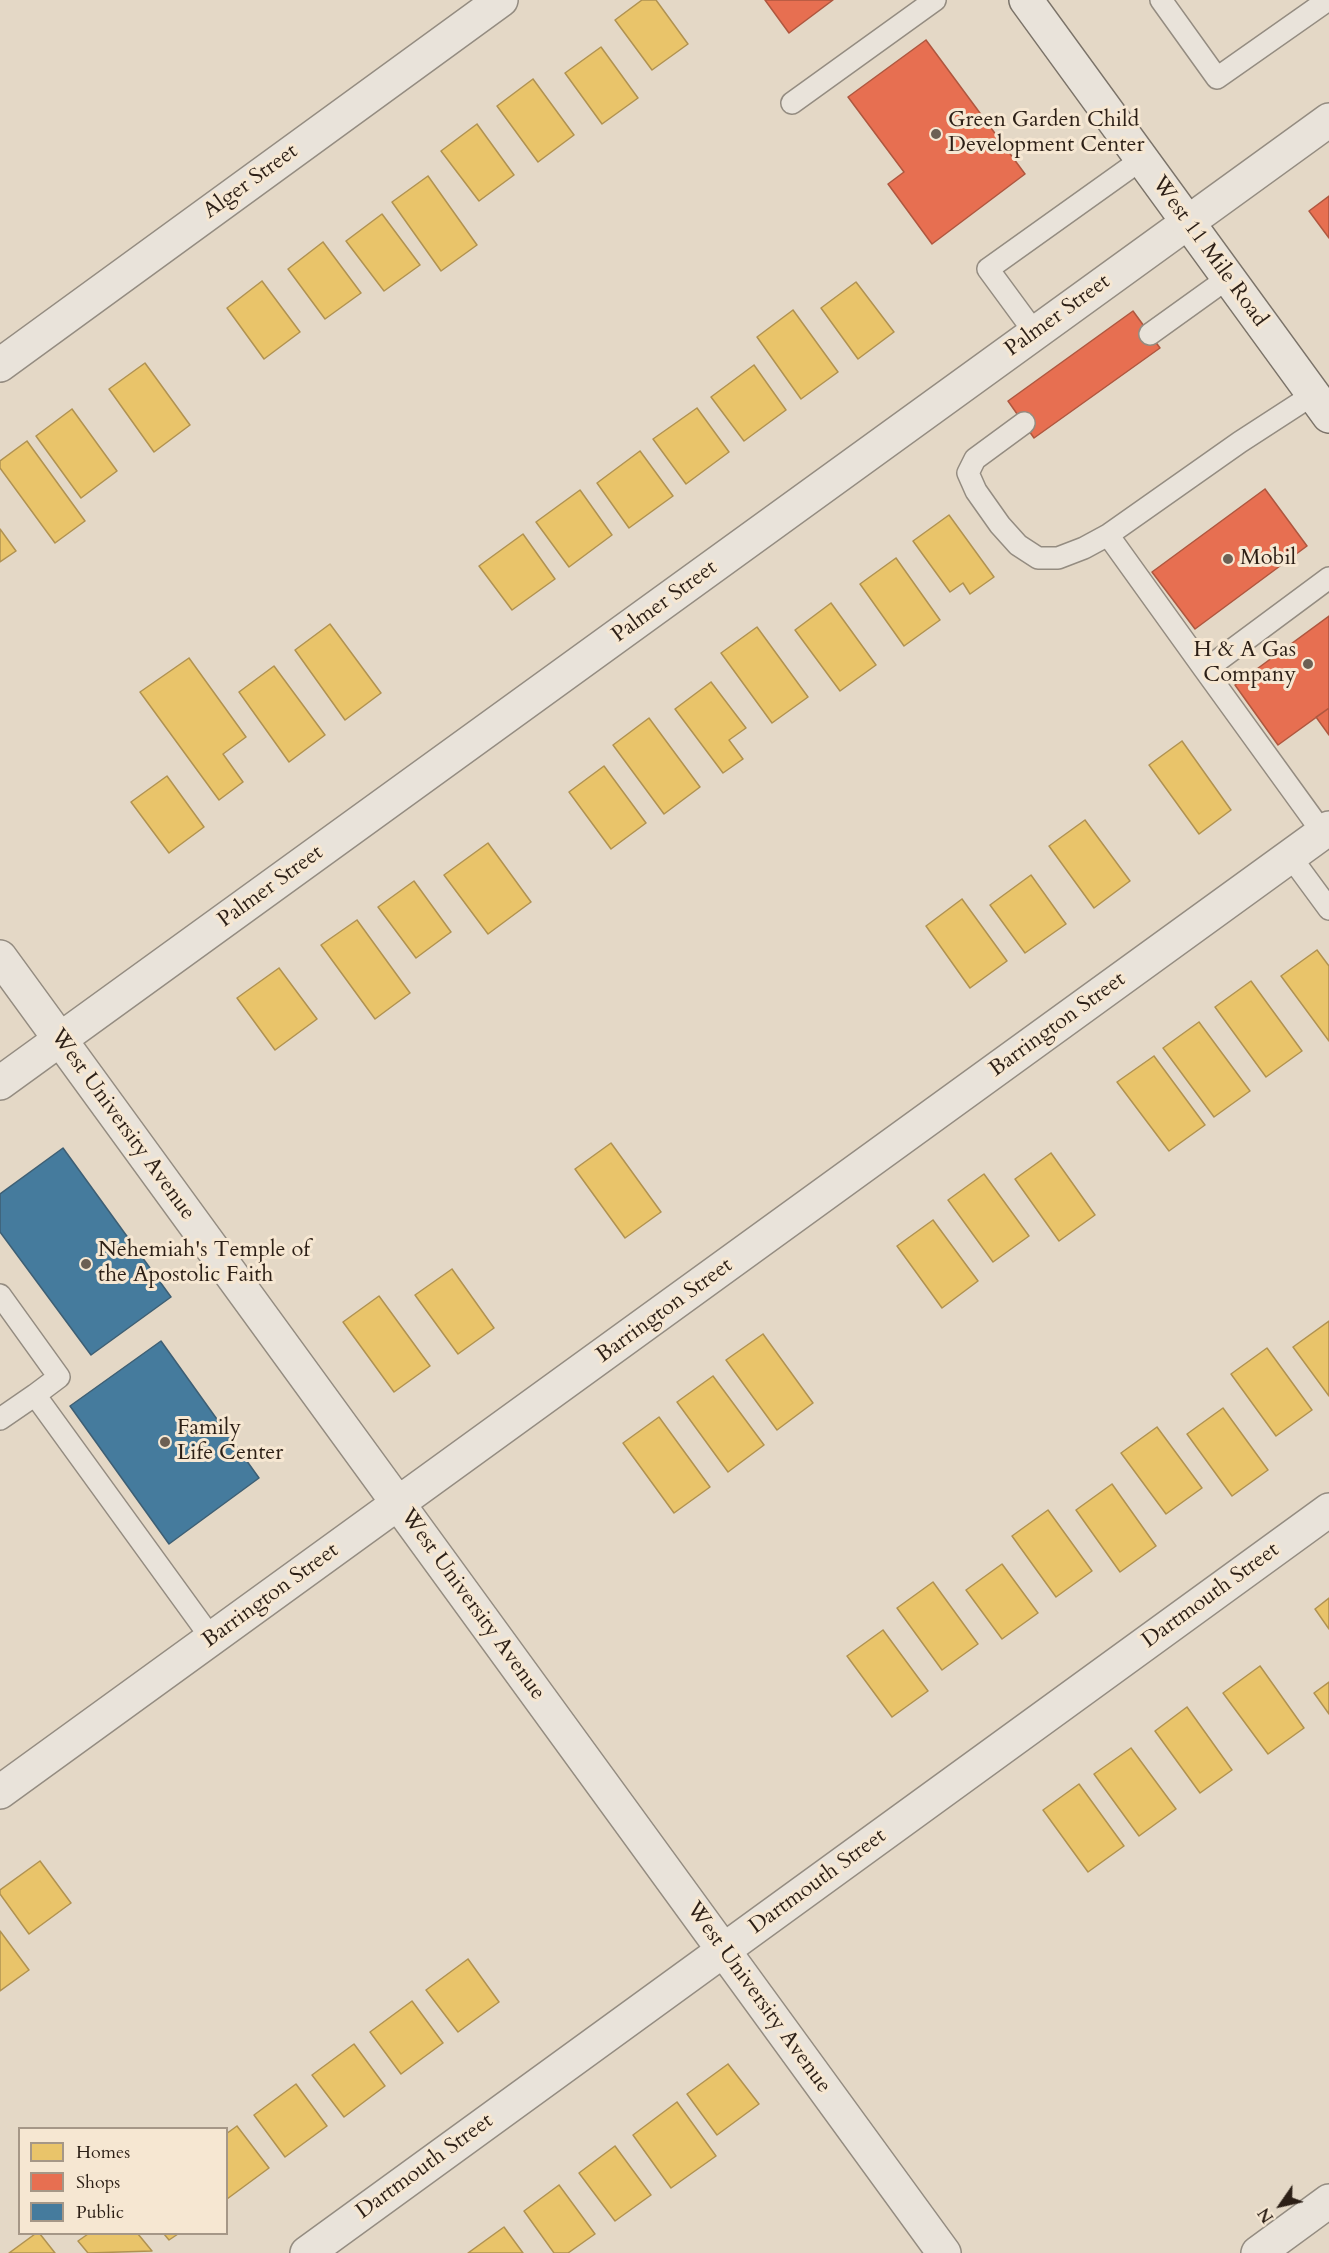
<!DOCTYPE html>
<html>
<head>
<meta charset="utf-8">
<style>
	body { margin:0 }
	#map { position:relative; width:1329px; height:2253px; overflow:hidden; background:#e4d8c6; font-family:Cardo,serif }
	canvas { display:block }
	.legend { position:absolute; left:18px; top:2127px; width:210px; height:108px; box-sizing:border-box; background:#f6e7d2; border:2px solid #a59787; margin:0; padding:8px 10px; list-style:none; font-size:18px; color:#2c1f16 }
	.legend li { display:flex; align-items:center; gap:12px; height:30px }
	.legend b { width:30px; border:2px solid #a59787 }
	.north { position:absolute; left:1251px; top:2175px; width:60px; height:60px; -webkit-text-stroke:4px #f6e7d2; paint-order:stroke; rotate:236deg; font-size:16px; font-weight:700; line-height:24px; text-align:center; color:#2c1f16 }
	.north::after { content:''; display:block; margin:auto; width:21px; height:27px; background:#2c1f16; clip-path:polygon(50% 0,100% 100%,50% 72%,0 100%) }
</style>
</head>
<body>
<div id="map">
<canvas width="1329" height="2253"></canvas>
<ul class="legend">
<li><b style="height:16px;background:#e9c46a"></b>Homes</li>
<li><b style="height:16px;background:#e76f51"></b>Shops</li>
<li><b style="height:16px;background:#457b9d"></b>Public</li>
</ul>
<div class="north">N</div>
</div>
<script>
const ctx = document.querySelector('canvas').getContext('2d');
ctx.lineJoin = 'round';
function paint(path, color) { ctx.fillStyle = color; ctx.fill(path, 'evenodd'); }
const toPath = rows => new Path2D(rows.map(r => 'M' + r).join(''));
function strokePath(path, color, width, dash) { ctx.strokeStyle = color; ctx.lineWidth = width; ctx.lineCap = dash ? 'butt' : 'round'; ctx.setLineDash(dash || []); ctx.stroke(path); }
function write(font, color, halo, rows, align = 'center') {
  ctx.font = font + ' Cardo,serif'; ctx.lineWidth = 6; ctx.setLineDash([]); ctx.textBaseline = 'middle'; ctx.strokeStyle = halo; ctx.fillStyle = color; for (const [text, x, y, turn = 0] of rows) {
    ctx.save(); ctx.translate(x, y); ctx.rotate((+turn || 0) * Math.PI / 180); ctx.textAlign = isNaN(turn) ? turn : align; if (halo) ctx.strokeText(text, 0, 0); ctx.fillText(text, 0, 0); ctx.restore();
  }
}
const homes = toPath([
	[642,0,656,0,688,44,652,70,615,20,642,0],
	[601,47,638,98,602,124,565,73,601,47],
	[533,79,574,135,538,162,497,106,533,79],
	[477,124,514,175,479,201,441,151,477,124],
	[428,176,477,245,441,271,392,202,428,176],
	[382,214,420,265,384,291,346,241,382,214],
	[323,242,361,293,325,319,288,269,323,242],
	[262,281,300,332,264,359,227,308,262,281],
	[856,282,894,332,858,359,821,308,856,282],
	[793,310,838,372,801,399,757,337,793,310],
	[145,363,190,425,154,452,109,389,145,363],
	[754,365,786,410,744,441,711,397,754,365],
	[697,408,729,452,686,484,653,439,697,408],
	[72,409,117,471,81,498,36,436,72,409],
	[27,441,85,521,55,543,0,468,0,461,27,441],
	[640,451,673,496,629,528,597,483,640,451],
	[580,490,612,535,569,567,536,522,580,490],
	[949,515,994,577,970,594,963,583,950,592,913,541,949,515],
	[0,529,16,551,0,562,0,529],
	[523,534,555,579,512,610,479,566,523,534],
	[896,558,940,620,904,646,860,584,896,558],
	[831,603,876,665,840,691,795,630,831,603],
	[330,624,381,693,345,720,295,650,330,624],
	[757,627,808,697,772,723,721,653,757,627],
	[189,658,246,737,223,754,243,782,219,800,140,692,189,658],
	[274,666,325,735,289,762,239,692,274,666],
	[711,682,746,728,729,740,743,759,723,773,675,709,711,682],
	[649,718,700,787,664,814,613,745,649,718],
	[1182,741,1231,810,1199,834,1149,765,1182,741],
	[604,766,646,823,611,849,569,792,604,766],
	[167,776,204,827,169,853,131,802,167,776],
	[1085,820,1130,881,1094,908,1049,846,1085,820],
	[488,843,531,902,488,934,444,875,488,843],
	[1031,875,1066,924,1025,953,990,905,1031,875],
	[414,881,451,932,416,958,378,907,414,881],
	[962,899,1007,961,970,988,926,926,962,899],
	[357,920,410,993,375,1019,321,945,357,920],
	[1317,950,1329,966,1329,1041,1281,976,1317,950],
	[279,968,317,1019,275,1050,237,998,279,968],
	[1251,981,1302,1051,1266,1077,1215,1007,1251,981],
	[1199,1022,1250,1091,1214,1117,1163,1048,1199,1022],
	[1154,1056,1205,1125,1169,1151,1117,1082,1154,1056],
	[611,1143,661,1212,625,1238,575,1169,611,1143],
	[1051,1153,1095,1215,1059,1241,1015,1179,1051,1153],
	[984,1174,1029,1236,993,1262,948,1200,984,1174],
	[933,1220,978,1281,942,1308,897,1246,933,1220],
	[452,1269,494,1328,458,1354,415,1295,452,1269],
	[379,1296,430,1366,394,1392,343,1322,379,1296],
	[1329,1321,1329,1396,1293,1347,1329,1321],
	[763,1334,813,1403,777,1430,726,1360,763,1334],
	[1267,1348,1312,1410,1276,1436,1231,1374,1267,1348],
	[713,1376,764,1445,728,1472,677,1402,713,1376],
	[1223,1408,1268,1470,1232,1496,1187,1434,1223,1408],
	[659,1417,710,1487,674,1513,623,1443,659,1417],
	[1157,1427,1202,1488,1166,1514,1121,1453,1157,1427],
	[1112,1484,1156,1546,1120,1572,1076,1510,1112,1484],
	[1048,1510,1092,1571,1056,1597,1012,1536,1048,1510],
	[1002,1564,1038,1613,1002,1639,966,1590,1002,1564],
	[933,1582,978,1644,942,1670,897,1608,933,1582],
	[1329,1598,1329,1629,1315,1609,1329,1598],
	[883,1630,928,1691,892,1717,847,1656,883,1630],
	[1260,1666,1304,1728,1268,1754,1223,1693,1260,1666],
	[1329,1682,1329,1714,1314,1693,1329,1682],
	[1187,1707,1232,1770,1200,1793,1155,1731,1187,1707],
	[1131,1748,1176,1809,1139,1836,1094,1774,1131,1748],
	[1079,1784,1124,1846,1088,1872,1043,1810,1079,1784],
	[40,1861,71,1903,29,1934,0,1894,0,1890,40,1861],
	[0,1931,29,1970,0,1991,0,1931],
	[468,1959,499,2002,458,2032,426,1990,468,1959],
	[412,2001,443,2043,401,2074,370,2032,412,2001],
	[354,2044,385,2086,344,2117,312,2075,354,2044],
	[728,2064,759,2104,717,2135,687,2094,728,2064],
	[296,2084,327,2126,285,2157,254,2115,296,2084],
	[677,2102,716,2156,671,2188,633,2135,677,2102],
	[237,2126,269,2168,227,2199,226,2134,237,2126],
	[615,2146,651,2195,615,2221,579,2173,615,2146],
	[559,2185,595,2234,568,2253,554,2253,524,2211,559,2185],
	[504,2227,523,2253,468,2253,504,2227],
	[35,2234,40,2234,55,2253,9,2253,35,2234],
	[88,2234,138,2234,152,2251,88,2253,78,2241,88,2234],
	[164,2234,178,2234,169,2240,164,2234]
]);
paint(homes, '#e9c46a');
strokePath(homes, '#b09251', 1.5);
const shops = toPath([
	[765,0,833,0,789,33,765,0],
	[926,40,1025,174,932,244,888,184,904,172,848,97,926,40],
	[1329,196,1329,238,1309,211,1329,196],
	[1133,311,1160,348,1034,438,1008,401,1133,311],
	[1265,489,1307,546,1195,629,1152,572,1265,489],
	[1329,616,1329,708,1278,745,1235,685,1329,616],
	[1329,708,1329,735,1316,717,1329,708]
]);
paint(shops, '#e76f51');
strokePath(shops, '#af573f', 1.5);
const public = toPath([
	[63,1148,171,1297,91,1355,0,1232,0,1194,63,1148],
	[161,1341,259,1478,169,1544,70,1406,161,1341]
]);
paint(public, '#457b9d');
strokePath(public, '#3e5f74', 1.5);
const lane = toPath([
	[1161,0,1217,78,1328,0],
	[792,103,935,0],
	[1035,333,988,269,1142,159],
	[1150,334,1228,278],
	[1024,423,975,459,968,473,976,491,1000,525,1018,545,1038,558,1058,558,1084,548,1108,535],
	[1205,670,1108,535,1240,442,1314,394],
	[1323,833,1205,670,1329,578],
	[1290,856,1329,909],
	[0,1295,59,1377,35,1395,212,1639],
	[0,1419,35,1395]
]);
const street = toPath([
	[0,365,501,0],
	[0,957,944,2253],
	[0,1083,1329,120],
	[0,1792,1329,828],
	[307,2253,1329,1510],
	[1258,2253,1329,2201]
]);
const secondary = toPath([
	[1026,0,1329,416]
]);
strokePath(lane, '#948c81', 24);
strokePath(street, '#948c81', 36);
strokePath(secondary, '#7b7369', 36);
strokePath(lane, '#e9e3da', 21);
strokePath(street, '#e9e3da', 33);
strokePath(secondary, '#e9e3da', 33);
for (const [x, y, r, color] of [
	[936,134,6,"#6c6054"],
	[1228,559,6,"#6c6054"],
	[1308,664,6,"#6c6054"],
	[86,1264,6,"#6c6054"],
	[165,1442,6,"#6c6054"]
]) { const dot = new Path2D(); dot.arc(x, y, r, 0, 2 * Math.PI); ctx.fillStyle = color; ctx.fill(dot); strokePath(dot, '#f6e7d2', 2); }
write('22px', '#2c1f16', '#f6e7d2', [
	["Green Garden Child",948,121],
	["Development Center",948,146],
	["Mobil",1240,559],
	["H & A Gas",1296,651,"right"],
	["Company",1296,676,"right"],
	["Nehemiah's Temple of",98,1251],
	["the Apostolic Faith",98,1276],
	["Family",177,1429],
	["Life Center",177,1454]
], 'left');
write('22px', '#2c1f16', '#f6e7d2', [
	["Alger Street",251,182,-36],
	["West 11 Mile Road",1209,252,54],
	["Palmer Street",1058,316,-36],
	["Palmer Street",665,602,-36],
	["Palmer Street",271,887,-36],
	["Barrington Street",1058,1025,-36],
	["West University Avenue",122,1125,54],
	["Barrington Street",665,1311,-36],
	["Barrington Street",271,1596,-36],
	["Dartmouth Street",1211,1596,-36],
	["West University Avenue",472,1605,54],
	["Dartmouth Street",818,1882,-36],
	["West University Avenue",758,1998,54],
	["Dartmouth Street",425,2167,-36]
]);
</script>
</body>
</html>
